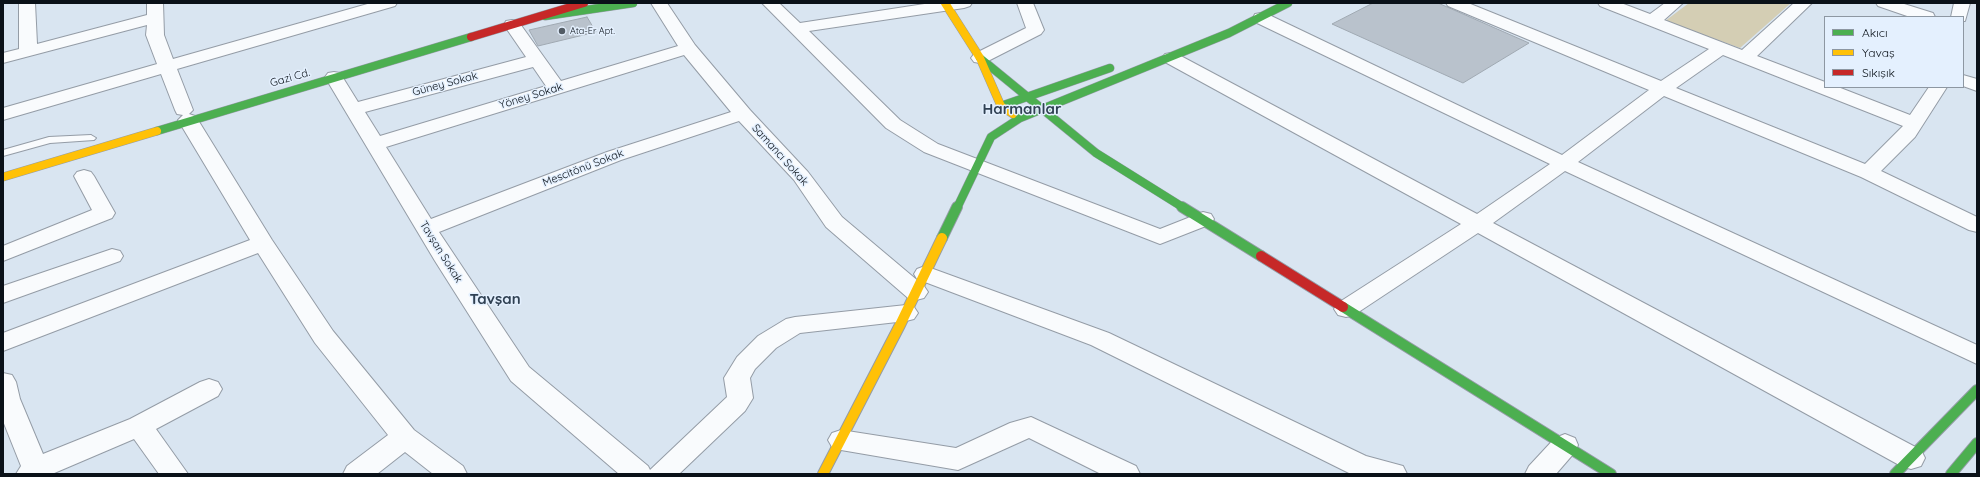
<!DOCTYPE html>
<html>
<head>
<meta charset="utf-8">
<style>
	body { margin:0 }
	#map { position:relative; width:1980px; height:477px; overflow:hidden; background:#d9e5f1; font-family:Quicksand,sans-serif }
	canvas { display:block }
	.frame { position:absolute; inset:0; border:4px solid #0a1118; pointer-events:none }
	.legend { position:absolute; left:1824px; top:16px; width:140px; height:72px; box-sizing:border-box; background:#e4f0fe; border:1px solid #8d97a2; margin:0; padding:5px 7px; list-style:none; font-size:12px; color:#0a1118 }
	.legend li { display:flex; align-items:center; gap:8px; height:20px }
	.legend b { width:20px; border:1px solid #8d97a2 }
</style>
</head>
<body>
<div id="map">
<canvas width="1980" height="477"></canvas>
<div class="frame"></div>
<ul class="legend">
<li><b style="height:5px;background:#4caf50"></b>Akıcı</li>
<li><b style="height:5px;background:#ffc107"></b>Yavaş</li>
<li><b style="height:5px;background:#c62828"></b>Sıkışık</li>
</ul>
</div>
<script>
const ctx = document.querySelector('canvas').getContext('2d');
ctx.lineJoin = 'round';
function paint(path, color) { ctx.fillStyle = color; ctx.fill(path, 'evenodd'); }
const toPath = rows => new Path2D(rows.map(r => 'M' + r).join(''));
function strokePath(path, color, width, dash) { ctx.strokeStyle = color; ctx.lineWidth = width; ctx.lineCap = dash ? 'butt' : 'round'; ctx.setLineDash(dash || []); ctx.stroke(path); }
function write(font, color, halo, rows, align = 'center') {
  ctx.font = font + ' Quicksand,sans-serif'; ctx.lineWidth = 3; ctx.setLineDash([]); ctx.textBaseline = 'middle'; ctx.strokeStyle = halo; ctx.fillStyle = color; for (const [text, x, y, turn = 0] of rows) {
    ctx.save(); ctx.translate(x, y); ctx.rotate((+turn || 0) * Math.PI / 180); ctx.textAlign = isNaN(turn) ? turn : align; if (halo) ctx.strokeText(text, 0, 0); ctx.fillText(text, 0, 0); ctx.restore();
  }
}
paint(toPath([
	[1689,3,1791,3,1740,48,1665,21]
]), '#d4ceb4');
const building = toPath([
	[1373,3,1438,3,1529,43,1463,83,1332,24,1373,3],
	[587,17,596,32,538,46,529,30,587,17]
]);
paint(building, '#b9c2cc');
strokePath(building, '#a0a9b2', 1);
const lane = toPath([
	[91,135,96,138,94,140,50,143,3,156,3,150,49,137,91,135]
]);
const street = toPath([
	[19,3,35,3,37,44,147,15,147,3,163,3,164,35,173,59,371,3,397,3,395,6,177,69,193,110,189,114,195,116,198,120,272,240,333,331,414,430,463,466,467,474,433,474,405,452,377,474,343,474,347,466,388,435,315,343,258,253,3,351,3,333,250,240,178,120,183,115,177,114,175,110,161,74,3,120,3,108,157,64,146,35,147,25,3,63,3,53,19,49,19,3],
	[651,3,667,3,695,45,750,110,808,172,842,217,924,286,928,292,924,298,916,300,908,298,826,227,794,180,739,121,621,160,439,232,529,367,648,466,650,470,727,397,724,378,737,357,758,336,786,319,795,317,906,305,914,307,918,313,914,319,906,321,800,333,776,348,755,369,750,378,753,398,745,411,679,474,619,474,511,381,435,261,325,77,328,73,334,72,340,73,358,102,526,57,504,25,506,21,512,20,518,21,561,81,678,46,651,3],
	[684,55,731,112,607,152,431,219,386,147,684,55],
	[533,67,546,86,380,136,365,112,533,67],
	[762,3,779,3,800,23,931,3,972,3,970,6,964,8,809,31,900,120,938,144,1160,229,1203,212,1211,214,1214,219,1211,224,1160,244,924,152,886,128,762,3],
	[1017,3,1033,3,1044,30,1041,34,986,62,980,63,974,62,971,58,974,54,1026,28,1017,3],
	[1446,3,1468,3,1661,81,1709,49,1600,6,1598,3,1621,3,1650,14,1665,3,1683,3,1664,20,1742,50,1794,3,1812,3,1757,56,1825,82,1825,87,1838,87,1910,115,1929,87,1947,87,1915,137,1881,171,1977,217,1977,232,1969,230,1861,177,1664,96,1578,162,1977,345,1977,364,1565,171,1493,223,1921,450,1925,458,1921,466,1911,469,1901,466,1478,233,1354,315,1346,317,1338,315,1334,309,1338,303,1461,224,1165,62,1162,58,1165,54,1171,53,1177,54,1477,214,1550,164,1255,22,1253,18,1255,14,1261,13,1267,14,1562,155,1649,90,1448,6,1446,3],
	[1723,55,1903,126,1865,164,1676,88,1723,55],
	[1876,3,1901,3,1933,13,1935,17,1910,17,1878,6,1876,3],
	[1954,3,1970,3,1965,21,1963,21,1963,17,1951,17,1954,3],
	[1963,75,1977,79,1977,91,1963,86,1963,75],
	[84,170,91,172,94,176,115,213,112,218,3,261,3,246,92,210,74,176,77,172,84,170],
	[112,249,120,251,123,256,120,261,3,303,3,286,112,249],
	[925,266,1109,333,1366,456,1403,466,1407,474,1349,473,1091,345,917,279,914,274,917,269,925,266],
	[3,373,12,375,16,382,20,399,43,454,130,419,200,382,209,379,218,382,222,389,218,396,156,429,188,474,159,474,134,439,52,474,16,474,21,466,3,421,3,373],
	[1031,417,1136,466,1140,474,1101,474,1029,438,958,470,841,450,832,447,828,440,832,433,841,430,956,448,1010,423,1031,417],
	[1565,434,1575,438,1578,445,1575,452,1556,474,1525,474,1529,466,1555,438,1565,434]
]);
const fastFar1 = toPath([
	[545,16,633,3],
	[980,58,1096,153,1184,208],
	[1001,106,1110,68],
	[157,131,471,37],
	[957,208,991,137,1020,118,1229,33,1288,3]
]);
const fast = toPath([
	[1182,207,1261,256],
	[942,238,957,207],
	[1343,307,1611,474],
	[1895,474,1977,390],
	[1951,474,1977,443]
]);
const slowFar1 = toPath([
	[945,3,980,58,1001,106,1013,114],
	[3,177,157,131]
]);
const slow = toPath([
	[823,474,900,325,942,238]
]);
const jamFar1 = toPath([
	[471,37,584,3]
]);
const jam = toPath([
	[1261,256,1343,307]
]);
strokePath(lane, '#949ca6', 2);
strokePath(street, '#949ca6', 2);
strokePath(fastFar1, '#949ca6', 9);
strokePath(fast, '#949ca6', 12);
strokePath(slowFar1, '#949ca6', 9);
strokePath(slow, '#949ca6', 12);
strokePath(jamFar1, '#949ca6', 9);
strokePath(jam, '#949ca6', 12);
paint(lane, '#f9fbfd');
paint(street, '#f9fbfd');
strokePath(fastFar1, '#4caf50', 8);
strokePath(fast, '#4caf50', 10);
strokePath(slowFar1, '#ffc107', 8);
strokePath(slow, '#ffc107', 10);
strokePath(jamFar1, '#c62828', 8);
strokePath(jam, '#c62828', 10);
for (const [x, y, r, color] of [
	[562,31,4,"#525b64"]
]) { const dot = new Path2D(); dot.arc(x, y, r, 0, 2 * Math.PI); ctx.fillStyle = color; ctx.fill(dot); strokePath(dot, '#e4f0fe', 1.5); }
write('9px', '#0a1118', '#e4f0fe', [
	["Ata-Er Apt.",570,31]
], 'left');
write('11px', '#0a1118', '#e4f0fe', [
	["Gazi Cd.",290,78,-16],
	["Güney Sokak",445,84,-15],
	["Yöney Sokak",531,96,-17],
	["Samancı Sokak",780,155,48],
	["Mescitönü Sokak",583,168,-21],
	["Tavşan Sokak",441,252,58]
]);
write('bold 15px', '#304153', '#e4f0fe', [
	["Harmanlar",1022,109],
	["Tavşan",495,299]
]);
</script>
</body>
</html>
